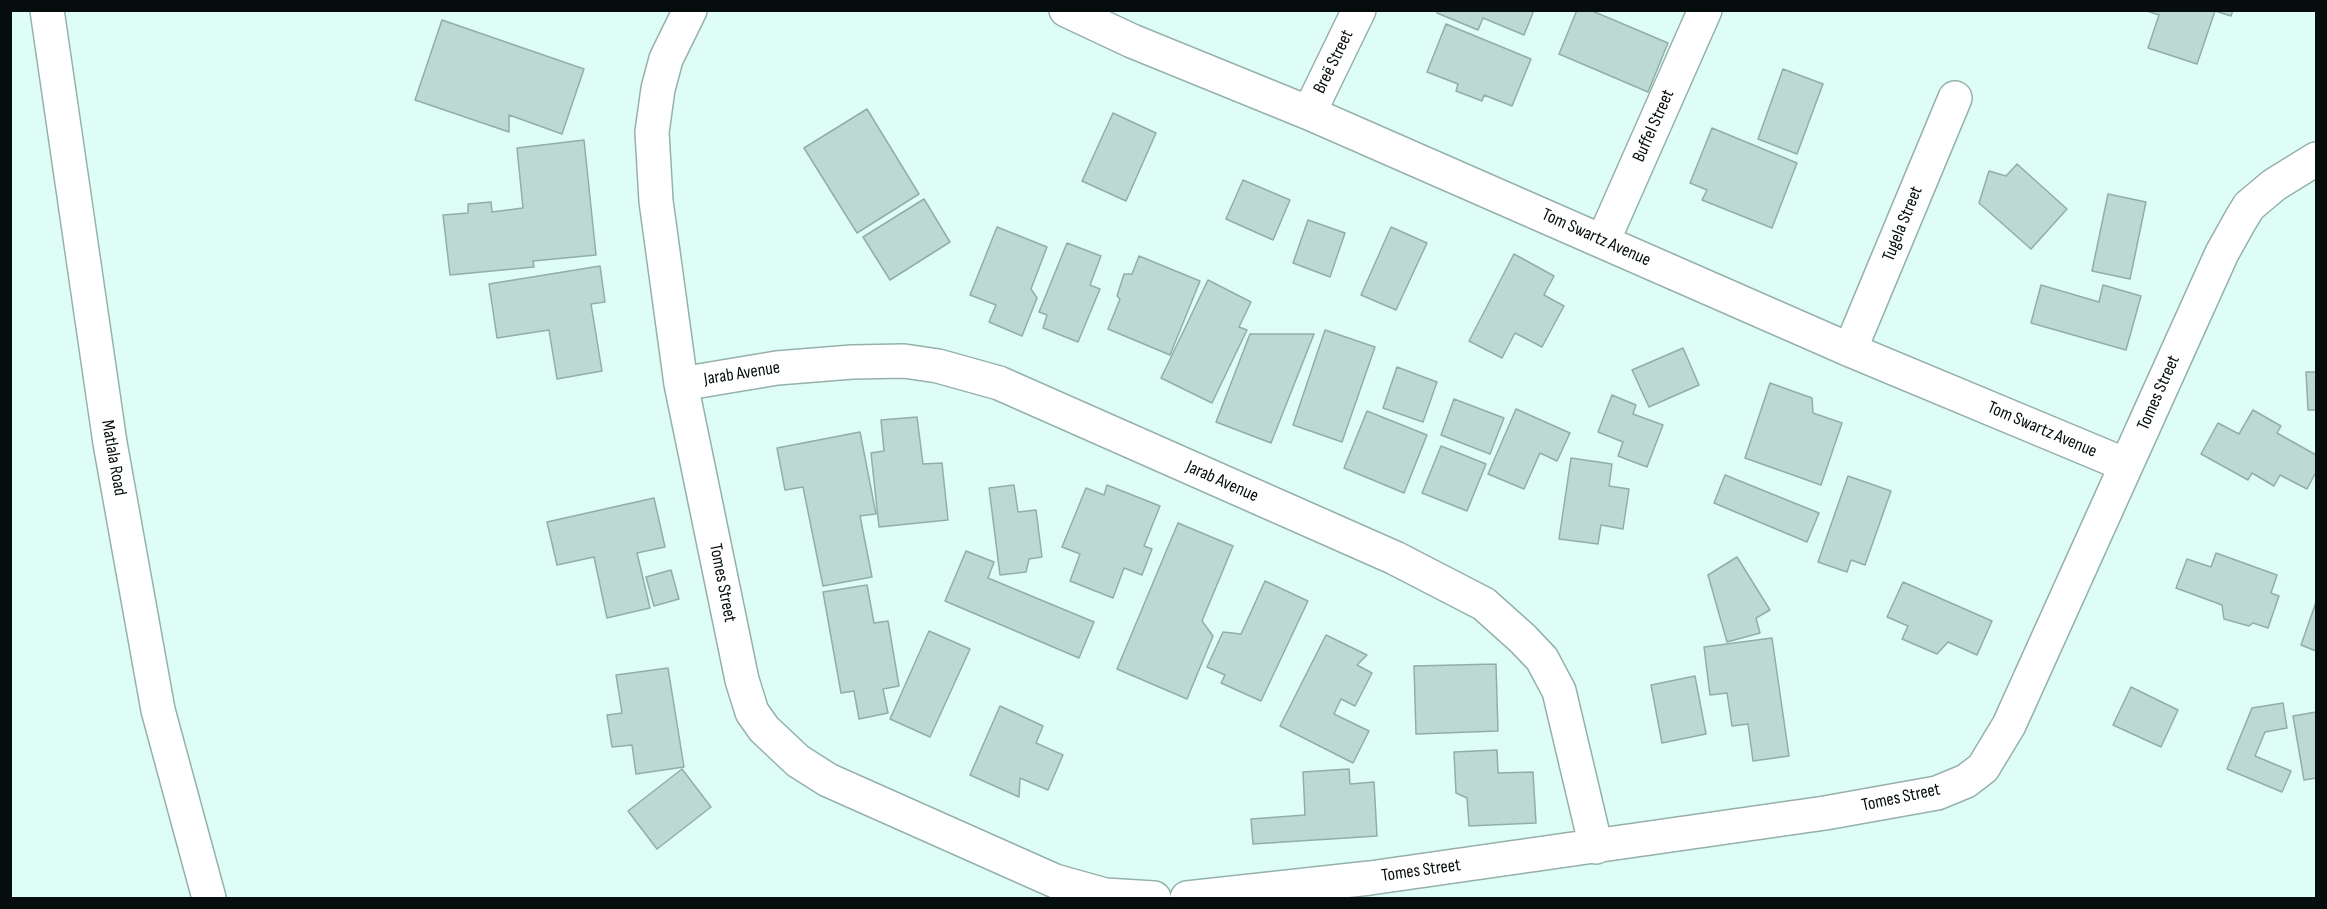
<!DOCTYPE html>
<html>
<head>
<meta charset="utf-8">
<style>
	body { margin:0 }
	#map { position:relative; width:2327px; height:909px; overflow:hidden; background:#dffdf7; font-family:"Sofia Sans Condensed",sans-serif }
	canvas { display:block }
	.frame { position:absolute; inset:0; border:12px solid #050e0d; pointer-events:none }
</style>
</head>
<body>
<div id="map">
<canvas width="2327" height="909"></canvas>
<div class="frame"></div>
</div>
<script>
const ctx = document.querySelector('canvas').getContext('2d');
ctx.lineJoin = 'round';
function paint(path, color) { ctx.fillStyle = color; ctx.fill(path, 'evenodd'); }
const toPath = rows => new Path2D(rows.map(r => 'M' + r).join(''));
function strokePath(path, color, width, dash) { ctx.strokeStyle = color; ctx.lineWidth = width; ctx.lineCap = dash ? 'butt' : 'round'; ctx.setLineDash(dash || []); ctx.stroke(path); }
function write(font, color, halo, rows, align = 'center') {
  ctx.font = font + ' "Sofia Sans Condensed",sans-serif'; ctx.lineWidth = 6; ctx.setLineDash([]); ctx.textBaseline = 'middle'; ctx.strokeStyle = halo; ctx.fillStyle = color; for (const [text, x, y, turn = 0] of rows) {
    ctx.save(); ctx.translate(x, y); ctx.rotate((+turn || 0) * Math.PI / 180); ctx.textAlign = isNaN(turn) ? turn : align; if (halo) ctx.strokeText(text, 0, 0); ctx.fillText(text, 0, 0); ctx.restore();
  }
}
const building = toPath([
	[1438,10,1534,10,1524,35,1483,18,1478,30,1437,13,1438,10],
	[1577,10,1590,10,1668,43,1648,92,1559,54,1577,10],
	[2144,10,2233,10,2231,16,2215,11,2197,64,2148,48,2159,15,2144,10],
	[442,20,584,69,562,134,509,115,509,132,415,100,442,20],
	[1446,24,1531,59,1512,106,1484,95,1482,101,1456,91,1458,84,1427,72,1446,24],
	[1783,69,1823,84,1797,154,1758,139,1783,69],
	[867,109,919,194,857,233,804,148,867,109],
	[1113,113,1156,133,1126,201,1082,181,1113,113],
	[1712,128,1797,163,1772,228,1702,200,1707,190,1690,183,1712,128],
	[584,140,596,255,533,261,534,267,450,275,443,215,468,213,468,204,491,202,492,212,523,208,517,148,584,140],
	[2017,164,2067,209,2031,249,1979,203,1989,171,2006,176,2017,164],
	[1243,180,1290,200,1273,240,1226,219,1243,180],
	[2108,194,2146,202,2130,279,2092,271,2108,194],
	[924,199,950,242,890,280,863,237,924,199],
	[1308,220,1345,233,1330,277,1293,263,1308,220],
	[997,227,1047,247,1031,289,1037,298,1022,336,989,322,996,305,970,295,997,227],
	[1391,227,1427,243,1396,310,1361,295,1391,227],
	[1067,243,1101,256,1090,285,1100,289,1078,342,1043,328,1047,315,1039,312,1067,243],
	[1514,254,1554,276,1544,295,1564,306,1542,347,1515,333,1502,358,1469,341,1514,254],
	[1139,256,1200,281,1170,355,1108,329,1120,299,1117,296,1124,274,1132,274,1139,256],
	[600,266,605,302,591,304,602,371,557,379,549,330,497,338,489,284,600,266],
	[1208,280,1251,302,1239,327,1247,330,1212,403,1161,378,1208,280],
	[2041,285,2099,302,2103,285,2141,296,2126,350,2031,323,2041,285],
	[1325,330,1375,347,1342,442,1293,425,1325,330],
	[1250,334,1314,334,1271,443,1216,422,1250,334],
	[1683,348,1699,385,1649,407,1632,370,1683,348],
	[1397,367,1437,382,1423,422,1383,408,1397,367],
	[2306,372,2316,372,2316,410,2308,410,2306,372],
	[1770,383,1812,398,1813,413,1842,423,1821,485,1745,458,1770,383],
	[1612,395,1636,405,1633,414,1663,425,1647,467,1618,456,1623,442,1598,432,1612,395],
	[1454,399,1504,418,1490,454,1441,435,1454,399],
	[1516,409,1570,433,1557,461,1540,453,1524,489,1488,474,1516,409],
	[2253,410,2281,426,2277,433,2316,455,2316,472,2307,489,2280,475,2274,486,2252,473,2248,480,2201,454,2218,423,2239,434,2253,410],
	[1367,411,1427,435,1404,493,1344,468,1367,411],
	[917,417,923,464,942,463,948,520,879,527,871,453,884,451,881,420,917,417],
	[860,432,876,514,860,516,872,577,823,586,803,487,785,490,777,448,860,432],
	[1441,446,1486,464,1467,511,1422,493,1441,446],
	[1571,458,1612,464,1609,486,1629,489,1623,529,1601,525,1598,544,1559,539,1571,458],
	[1725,475,1819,513,1807,542,1714,503,1725,475],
	[1848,476,1891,491,1865,565,1851,560,1847,572,1818,562,1848,476],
	[1014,485,1018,512,1036,510,1042,557,1029,559,1026,572,1000,575,989,488,1014,485],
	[1107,485,1160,506,1144,546,1152,549,1142,575,1124,568,1113,598,1070,581,1080,554,1062,547,1086,488,1104,495,1107,485],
	[654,498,665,547,637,553,650,608,607,618,594,557,557,565,547,522,654,498],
	[1178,523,1233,546,1202,621,1213,636,1187,699,1117,669,1178,523],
	[966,551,994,562,988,578,1094,622,1079,658,945,601,966,551],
	[2216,553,2277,575,2271,593,2279,596,2268,628,2253,623,2249,626,2224,619,2222,605,2176,588,2187,559,2211,567,2216,553],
	[1737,557,1770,610,1756,618,1760,633,1727,642,1708,575,1737,557],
	[671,570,679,599,654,606,646,577,671,570],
	[1265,581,1308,601,1261,701,1221,683,1225,675,1207,667,1223,632,1241,634,1265,581],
	[1903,582,1992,621,1977,655,1948,642,1937,654,1902,639,1908,626,1887,617,1903,582],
	[867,585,874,623,888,621,899,686,883,689,888,713,859,719,854,691,841,693,823,592,867,585],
	[2316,602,2316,651,2301,645,2316,602],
	[929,631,970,649,930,737,890,719,929,631],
	[1326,635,1367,655,1357,665,1372,673,1355,706,1341,699,1334,714,1369,731,1353,763,1280,726,1326,635],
	[1772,638,1789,756,1753,761,1748,724,1732,726,1727,693,1710,695,1704,647,1772,638],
	[1496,664,1498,731,1416,734,1414,666,1496,664],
	[668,668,684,767,636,774,632,745,612,747,607,715,622,713,616,675,668,668],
	[1695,676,1706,734,1662,743,1651,685,1695,676],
	[2131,687,2178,710,2161,747,2113,725,2131,687],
	[2283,703,2287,728,2265,732,2255,756,2291,771,2282,792,2227,769,2252,708,2283,703],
	[1000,706,1043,726,1036,743,1063,755,1048,790,1020,778,1019,797,970,775,1000,706],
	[2316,712,2316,778,2304,780,2293,716,2316,712],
	[1497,750,1498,773,1533,772,1536,823,1469,826,1467,798,1456,793,1454,752,1497,750],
	[682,769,711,807,657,849,628,811,682,769],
	[1349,769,1350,784,1374,782,1377,836,1253,844,1251,819,1305,815,1303,772,1349,769]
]);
paint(building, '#bcdad3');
strokePath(building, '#91aea8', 1.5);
const minor = toPath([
	[690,10,666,59,658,89,652,132,656,201,681,384,742,680,752,712,764,729,798,761,828,780,1055,881,1105,895,1154,898],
	[1066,10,1132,41,1309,113,1850,350,2126,465],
	[1309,113,1359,10],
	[1603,241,1705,10],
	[1850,350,1955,98],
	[681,384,777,368,852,362,904,361,938,366,999,383,1395,558,1484,604,1523,639,1542,659,1559,691,1596,847],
	[1187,898,1370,878,1825,813,1937,793,1966,781,1983,768,2009,725,2222,253,2241,219,2249,206,2274,185,2316,159]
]);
const major = toPath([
	[47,10,110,443,158,710,209,898]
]);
strokePath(minor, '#95b1ab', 36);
strokePath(major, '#95b1ab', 36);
strokePath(minor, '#fff', 33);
strokePath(major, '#fff', 33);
write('18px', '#050e0d', '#fff', [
	["Breë Street",1334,62,-64],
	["Buffel Street",1654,126,-66],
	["Tugela Street",1903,224,-68],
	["Tom Swartz Avenue",1596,238,24],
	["Jarab Avenue",742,374,-9],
	["Tomes Street",2159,393,-66],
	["Tom Swartz Avenue",2042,430,23],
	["Matlala Road",113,458,80],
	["Jarab Avenue",1222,482,24],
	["Tomes Street",722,583,79],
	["Tomes Street",1901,798,-12],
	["Tomes Street",1421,871,-8]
]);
</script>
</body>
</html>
